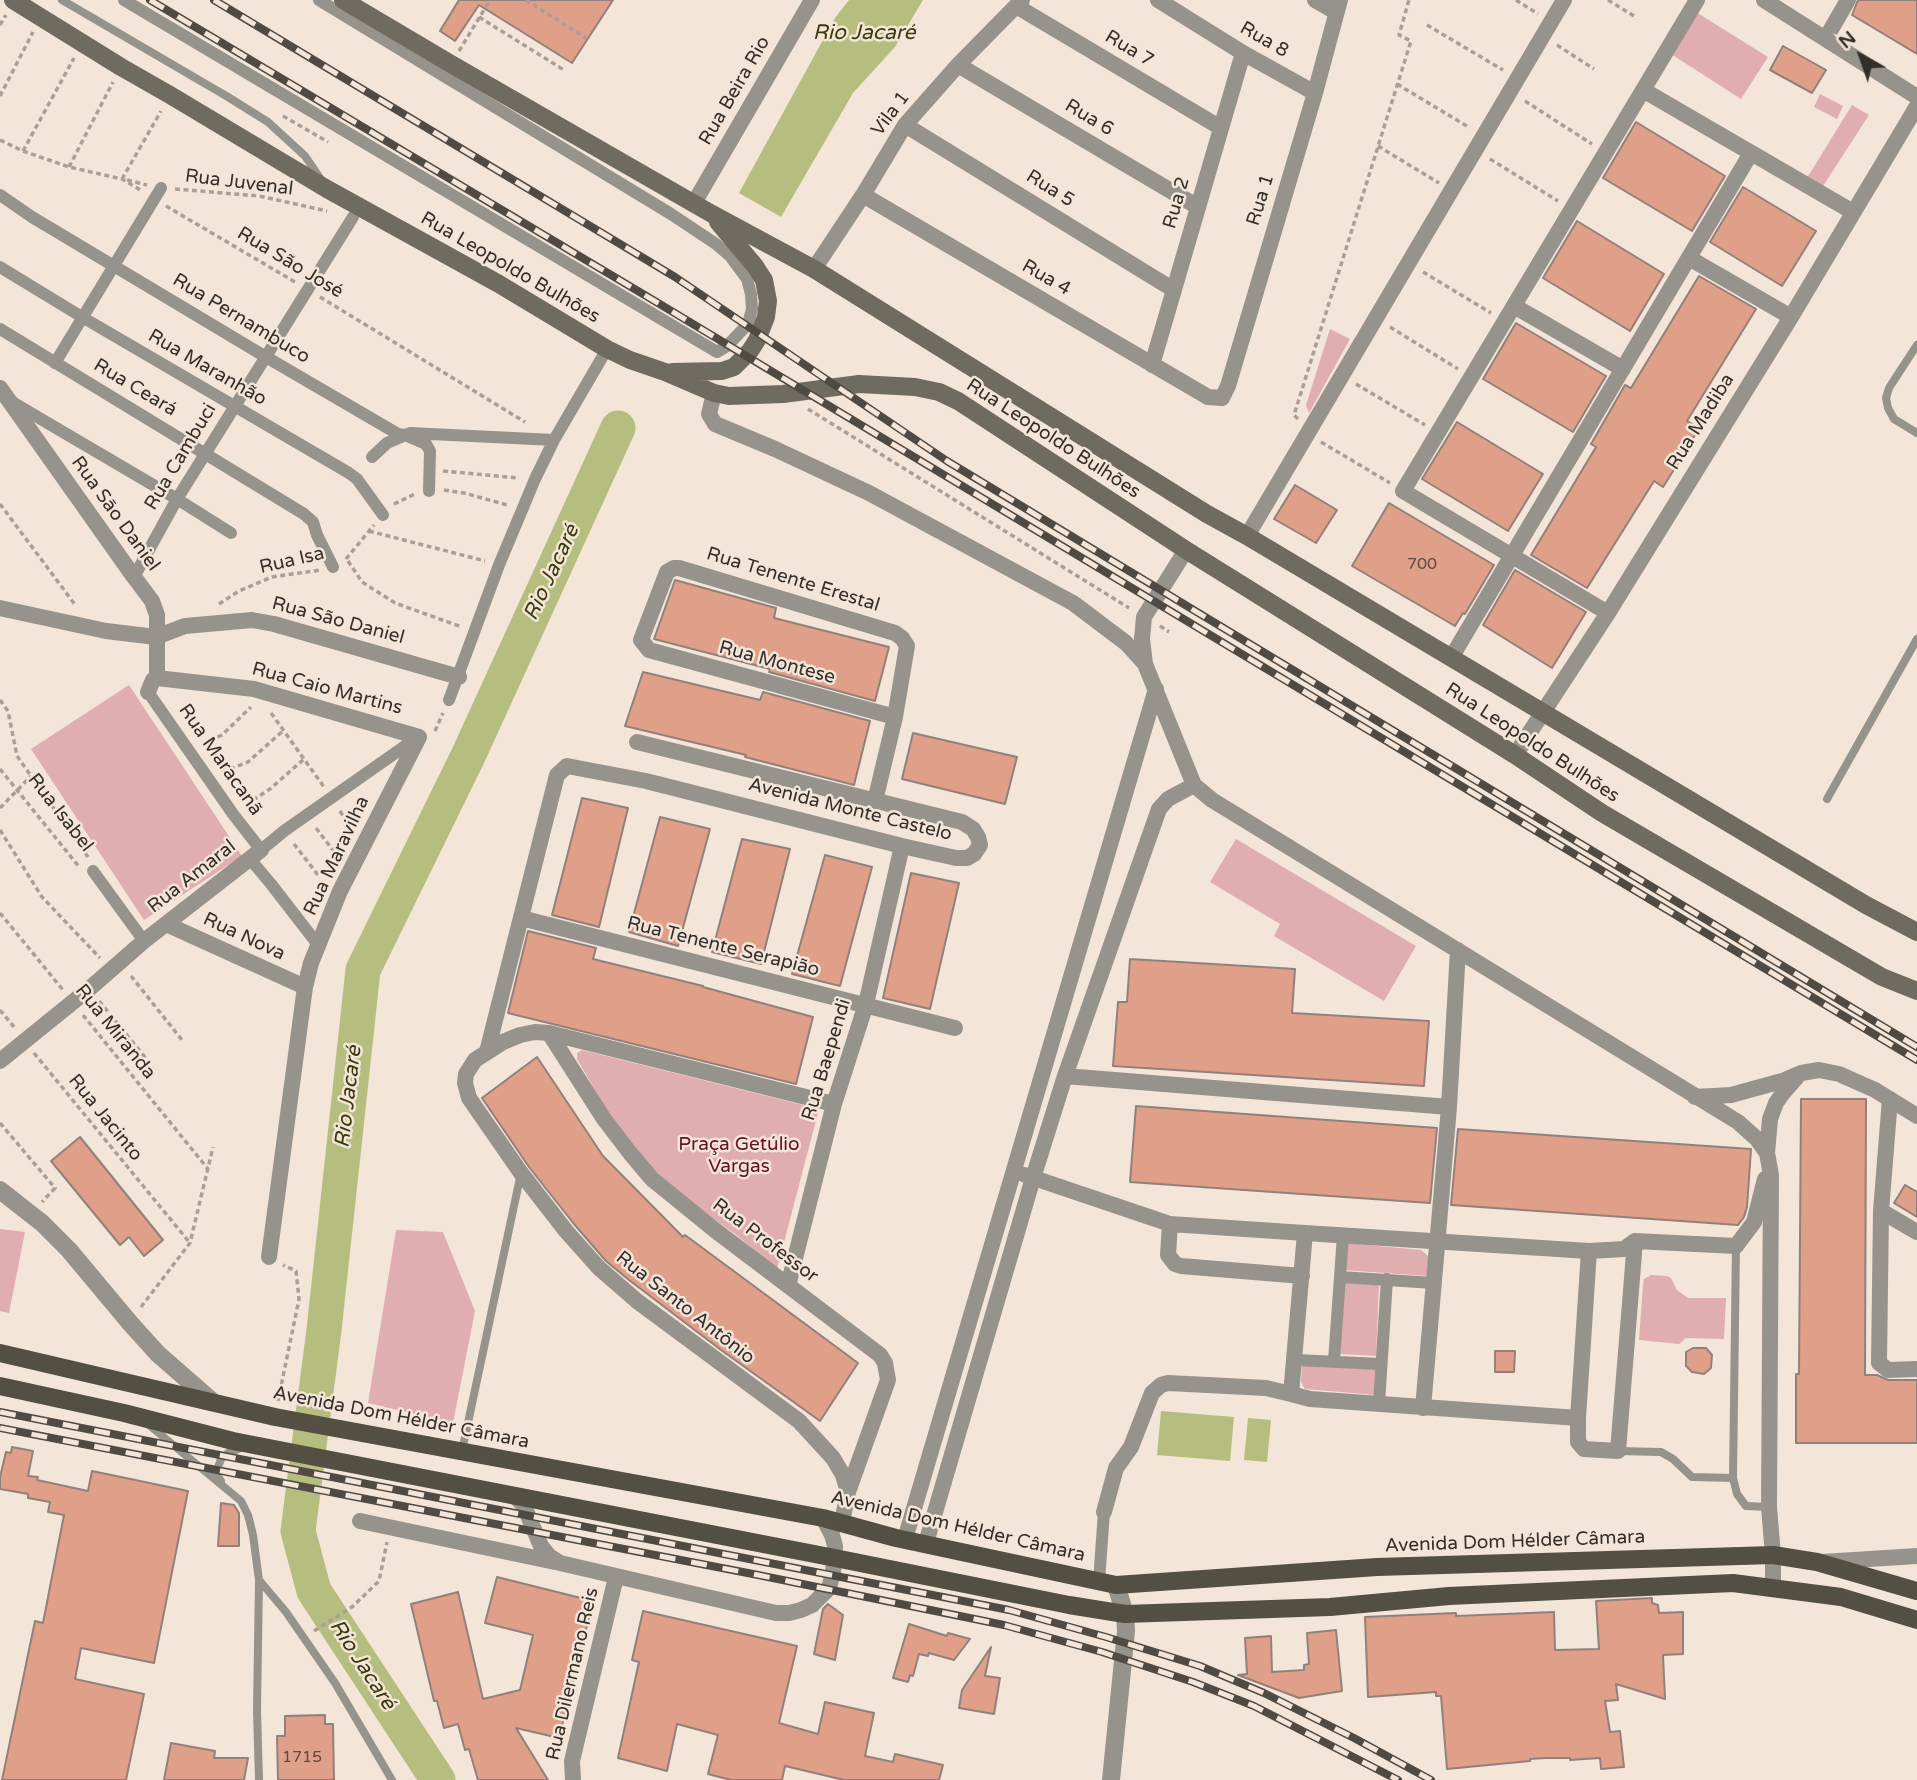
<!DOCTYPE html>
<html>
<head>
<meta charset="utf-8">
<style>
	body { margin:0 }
	#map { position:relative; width:1917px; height:1780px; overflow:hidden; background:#f4e5d9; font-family:"Varela Round",sans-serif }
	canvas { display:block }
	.north { position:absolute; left:1826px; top:21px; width:70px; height:70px; -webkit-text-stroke:5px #f4e5d9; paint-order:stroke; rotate:320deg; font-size:19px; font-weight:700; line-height:28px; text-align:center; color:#332e29 }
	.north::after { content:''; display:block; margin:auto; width:24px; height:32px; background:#332e29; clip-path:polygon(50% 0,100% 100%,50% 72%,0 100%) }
</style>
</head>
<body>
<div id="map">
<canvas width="1917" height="1780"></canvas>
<div class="north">N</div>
</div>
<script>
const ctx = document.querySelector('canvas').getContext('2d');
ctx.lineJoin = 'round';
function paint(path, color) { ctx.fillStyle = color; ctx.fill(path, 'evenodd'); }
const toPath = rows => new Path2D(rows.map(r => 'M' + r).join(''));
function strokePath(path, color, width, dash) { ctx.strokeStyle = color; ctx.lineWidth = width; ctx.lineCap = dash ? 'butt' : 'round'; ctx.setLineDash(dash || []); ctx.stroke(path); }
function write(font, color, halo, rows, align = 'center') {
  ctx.font = font + ' "Varela Round",sans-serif'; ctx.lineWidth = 5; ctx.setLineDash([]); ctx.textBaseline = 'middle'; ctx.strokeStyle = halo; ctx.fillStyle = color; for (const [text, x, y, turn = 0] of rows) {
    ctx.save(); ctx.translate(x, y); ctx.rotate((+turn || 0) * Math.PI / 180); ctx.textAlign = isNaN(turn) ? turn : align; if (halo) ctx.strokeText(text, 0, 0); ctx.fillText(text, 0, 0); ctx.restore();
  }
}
paint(toPath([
	[1696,12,1768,57,1741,99,1671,54],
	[1820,94,1843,106,1837,119,1814,107],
	[1852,105,1869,115,1823,186,1807,178],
	[1330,329,1350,339,1309,413,1306,405],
	[129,685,242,856,144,920,31,749],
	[1236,839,1416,946,1384,1001,1274,936,1280,924,1210,882],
	[582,1050,819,1109,777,1269,735,1234,680,1195,641,1157,609,1114,577,1059,577,1053],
	[0,1229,25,1232,9,1313,0,1311],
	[396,1230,443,1232,475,1311,453,1423,368,1403],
	[1346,1243,1421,1250,1427,1255,1429,1258,1427,1276,1343,1270],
	[1651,1275,1667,1276,1671,1278,1677,1290,1688,1298,1726,1298,1724,1339,1686,1338,1679,1344,1639,1340,1643,1284,1644,1279],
	[1345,1283,1379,1285,1376,1356,1340,1354],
	[1302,1364,1378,1368,1376,1395,1305,1389,1301,1382]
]), '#e0adb0');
paint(toPath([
	[849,0,923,0,895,47,853,93,781,217,739,193,835,18],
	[1161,1411,1234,1417,1230,1461,1157,1455],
	[1248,1418,1271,1420,1267,1462,1244,1460]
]), '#b6be7f');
strokePath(toPath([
	[438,1780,314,1591,298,1531,324,1330,363,970,468,756,618,428]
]), '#b6be7f', 35);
const building = toPath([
	[459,0,613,0,572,63,479,5,455,41,440,31,459,0],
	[1858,0,1917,0,1917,54,1852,15,1858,0],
	[1783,46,1826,70,1812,93,1770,70,1783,46],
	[1636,122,1725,176,1692,231,1603,178,1636,122],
	[1743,187,1816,231,1782,286,1710,242,1743,187],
	[1577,221,1664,274,1630,331,1543,278,1577,221],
	[1699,276,1756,309,1687,421,1699,428,1687,449,1663,487,1654,481,1587,588,1531,555,1596,447,1591,444,1625,385,1631,388,1699,276],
	[1516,323,1606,376,1573,432,1483,379,1516,323],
	[1457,422,1543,474,1508,531,1422,479,1457,422],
	[1295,485,1337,510,1316,543,1274,519,1295,485],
	[1389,503,1494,565,1465,614,1463,613,1455,626,1352,566,1389,503],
	[1515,570,1586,612,1552,668,1483,625,1515,570],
	[675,580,776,608,774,618,889,647,875,701,769,672,770,669,654,639,675,580],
	[643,672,760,700,763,692,870,721,854,785,745,757,746,755,625,726,643,672],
	[913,733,1017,757,1005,804,902,779,913,733],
	[582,798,628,808,599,927,552,915,582,798],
	[660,817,710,829,678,946,629,932,660,817],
	[742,839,790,849,761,964,712,952,742,839],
	[825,855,872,867,840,986,792,974,825,855],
	[911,873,959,883,930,1009,883,998,911,873],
	[528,931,596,948,593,959,703,986,703,987,813,1017,796,1084,508,1013,528,931],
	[1130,959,1295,969,1292,1013,1429,1021,1424,1086,1113,1066,1118,1002,1127,1002,1130,959],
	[537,1057,603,1156,683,1237,685,1235,858,1363,820,1421,721,1350,629,1280,606,1261,574,1224,529,1167,482,1098,537,1057],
	[1801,1099,1866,1099,1865,1375,1877,1375,1888,1380,1917,1380,1917,1443,1796,1443,1796,1374,1799,1374,1801,1099],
	[1136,1106,1437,1128,1430,1203,1130,1182,1136,1106],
	[1458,1129,1751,1149,1747,1207,1744,1217,1738,1225,1451,1205,1458,1129],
	[80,1137,163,1240,144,1256,129,1237,120,1245,51,1161,80,1137],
	[1905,1185,1917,1192,1917,1217,1894,1203,1905,1185],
	[1693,1348,1706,1348,1712,1355,1711,1368,1704,1374,1692,1372,1686,1366,1686,1352,1693,1348],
	[1495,1351,1515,1351,1514,1372,1495,1372,1495,1351],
	[12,1447,33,1451,28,1476,38,1477,37,1480,88,1491,92,1471,188,1491,154,1663,81,1648,75,1679,144,1694,126,1780,2,1780,35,1621,43,1623,64,1515,48,1512,50,1502,28,1498,28,1494,0,1489,0,1477,6,1452,11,1453,12,1447],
	[221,1503,234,1505,239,1513,239,1546,218,1546,221,1503],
	[497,1577,593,1601,559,1738,516,1728,548,1780,478,1780,469,1749,465,1750,458,1724,444,1728,437,1701,434,1701,411,1604,458,1592,483,1699,520,1690,533,1635,485,1623,497,1577],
	[1652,1598,1652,1603,1658,1605,1659,1613,1683,1612,1683,1654,1663,1655,1665,1699,1616,1684,1618,1700,1605,1701,1610,1732,1620,1731,1624,1767,1601,1769,1600,1758,1570,1760,1570,1758,1545,1758,1530,1759,1530,1761,1447,1769,1441,1696,1436,1696,1436,1692,1368,1697,1365,1617,1456,1613,1456,1616,1554,1612,1555,1650,1599,1649,1596,1601,1652,1598],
	[828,1604,843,1615,835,1660,814,1654,823,1609,828,1604],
	[643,1611,797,1646,779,1723,818,1734,825,1702,874,1713,865,1756,893,1762,895,1754,943,1765,939,1780,844,1780,785,1766,782,1780,731,1780,708,1774,718,1735,677,1724,667,1771,618,1758,639,1662,632,1660,643,1611],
	[909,1624,947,1636,948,1633,970,1639,954,1660,929,1653,928,1656,919,1654,913,1676,910,1675,908,1682,893,1678,909,1624],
	[1336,1630,1342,1691,1299,1698,1238,1675,1247,1674,1245,1638,1271,1636,1272,1672,1304,1670,1304,1665,1309,1664,1307,1633,1336,1630],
	[991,1647,985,1676,1000,1678,994,1714,959,1708,962,1690,991,1647],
	[325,1715,325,1724,333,1724,334,1780,278,1780,277,1736,285,1736,285,1716,325,1715],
	[171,1743,215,1751,214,1758,248,1758,244,1780,164,1780,171,1743]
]);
paint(building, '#e09f88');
strokePath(building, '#92817b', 2);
strokePath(toPath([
	[526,0,587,39],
	[1516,0,1538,14],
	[1608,0,1634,16],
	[479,17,564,70],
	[0,25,6,15],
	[1427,25,1503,70],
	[1557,45,1594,69],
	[459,51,490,0],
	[1397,84,1470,128],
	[0,96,33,32],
	[1525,101,1592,144],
	[283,116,328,142],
	[0,140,23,151,69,167,122,179,142,191],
	[1378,146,1439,183],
	[23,151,74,58],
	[1490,159,1558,201],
	[69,167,113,82],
	[122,179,161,111],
	[127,180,147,185],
	[175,189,259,196,327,211],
	[166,206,295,282],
	[1423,272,1491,313],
	[320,297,525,422],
	[1390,327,1458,369],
	[1356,384,1425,425],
	[808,409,1129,608],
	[1298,419,1294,415,1411,41,1399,35,1409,0],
	[1321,442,1390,483],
	[443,471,519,478],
	[444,490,464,493,507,505],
	[0,504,76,606],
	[394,504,415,494],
	[369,531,485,561],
	[346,559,374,525],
	[348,561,362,582,395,603,462,627],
	[219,604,239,591,272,577,320,570],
	[1160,626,1169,632],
	[0,700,8,711,17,756,88,857],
	[271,713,324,787],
	[435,731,443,713],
	[202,744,222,735,251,707],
	[0,769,80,868],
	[222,772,248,762,284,730],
	[246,805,270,789,304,759],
	[0,808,31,776],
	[340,811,352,831],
	[316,828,339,858],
	[0,830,42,897,100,958],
	[294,844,318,875,326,872,330,877],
	[0,913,63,990],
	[131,976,182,1040],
	[99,1001,153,1067],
	[0,1010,14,1027],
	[83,1015,208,1169],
	[34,1053,190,1243],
	[0,1123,55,1188,42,1202],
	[141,1307,190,1243,213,1147],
	[278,1401,299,1299,296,1271,283,1265],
	[314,1631,352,1607,379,1581,387,1542]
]), '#aa9f96', 3.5, [5, 3.5]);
strokePath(toPath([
	[62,0,228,97,268,122,305,156,322,181],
	[1917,345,1889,388,1886,398,1888,408,1894,419,1917,433],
	[1827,799,1917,639],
	[1736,1246,1733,1478,1737,1494,1746,1506,1769,1507],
	[149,1425,241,1501,248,1515,253,1535,259,1580,286,1612,335,1683,392,1780],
	[462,1451,521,1173],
	[1618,1451,1661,1452,1673,1459,1692,1477,1733,1478],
	[221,1481,216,1473,221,1459,228,1453,243,1447],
	[259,1580,257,1710,259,1780]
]), '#96938d', 8);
strokePath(toPath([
	[124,0,717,352,727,346,748,324,752,309,751,294,747,279,730,256,716,244,671,214,319,0],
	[0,195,32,217,266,357,398,434,405,435,426,444,430,451,429,491],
	[0,267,82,317,349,473,357,479,383,515],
	[0,329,304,514,313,522,317,535,333,567],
	[55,363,161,188],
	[12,402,177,499,231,533],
	[372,457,387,443,410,433,554,440],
	[134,577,177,499,353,217],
	[148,692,233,814,261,850,284,831,418,737],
	[449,700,499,565,535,479,554,440,607,349],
	[250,859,271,884,319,946],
	[93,871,144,941],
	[1340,1277,1434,1283],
	[1296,1360,1381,1364],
	[1334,1361,1343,1235],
	[1379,1404,1387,1279],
	[1099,1581,1104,1512]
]), '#96938d', 12);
strokePath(toPath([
	[1158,0,1243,53,1315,93],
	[1315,0,1336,12],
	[1764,0,1917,97],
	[1016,6,1221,128],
	[1826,38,1848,0],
	[958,65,1198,207],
	[1643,90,1853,212],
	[905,125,1174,290],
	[863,195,1208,397,1222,398,1228,386,1315,93,1340,0],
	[694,203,812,0],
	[1689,258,1791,317],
	[814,269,863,195,905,125,958,65,1022,0],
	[1514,306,1623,369],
	[1152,365,1243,53],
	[0,388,134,577,152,601,157,615,157,678],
	[714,393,709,414,715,424,775,449,869,493,1073,603,1126,643,1145,664,1194,785,1212,800,1738,1122,1757,1139,1767,1153,1771,1175,1769,1507,1773,1555,1773,1587],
	[1247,536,1564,0],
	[0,608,106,631,156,637,185,626,252,620,274,624,459,677],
	[1608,613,1403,491,1697,0],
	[1451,658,1751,153],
	[1145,664,1142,639,1144,617,1186,550],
	[148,692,153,680,157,678,254,689,419,737,340,891,311,963,305,987,269,1257],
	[1515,755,1608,613,1791,317,1917,106],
	[875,801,895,717,907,646,902,638,895,633,679,568,674,568,667,572,641,640,649,650,895,717],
	[521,918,955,1028],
	[166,924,305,987],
	[549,1033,604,1119,630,1153,652,1179,716,1231,880,1355,885,1363,888,1380,848,1492],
	[487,1052,557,775,567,766,646,781,902,846,956,858,967,858,974,854,980,845,978,837,973,829,962,822,637,742],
	[0,1061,89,989,144,941,261,850],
	[1065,1076,1449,1107,1458,950],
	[1695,1097,1731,1095,1782,1081,1801,1073,1819,1070,1839,1074,1875,1090,1917,1116],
	[1890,1099,1881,1211,1879,1363,1888,1370,1917,1369],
	[834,1104,549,1033,535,1032,520,1035,503,1042,475,1060,466,1074,465,1083,469,1098,521,1173,566,1231,599,1268,637,1301,799,1421,833,1458,843,1475,848,1492,842,1522],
	[1767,1153,1770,1119,1776,1103,1783,1093,1797,1077],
	[1025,1175,1170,1224,1305,1233],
	[1881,1211,1917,1232],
	[1170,1224,1168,1255,1175,1264,1181,1266,1302,1276],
	[1305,1233,1589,1251,1578,1418,1310,1399,1291,1394,1305,1233],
	[1635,1241,1736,1246,1754,1222,1765,1179],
	[788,1286,834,1104,866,1004,902,846],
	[1423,1408,1449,1107],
	[1578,1418,1578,1442,1584,1449,1618,1451,1635,1241,1624,1249,1589,1251],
	[515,1496,524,1506,541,1546,549,1556,560,1563,776,1613,789,1613,801,1610,812,1605,829,1588,833,1573,835,1546,832,1535,823,1518],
	[1104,1512,1116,1468,1131,1447,1152,1393,1161,1385,1168,1383,1266,1388,1291,1394],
	[360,1521,555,1562],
	[905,1539,1156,689],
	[926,1543,1033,1178,1065,1076,1159,809,1168,799,1194,785],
	[1822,1562,1917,1556],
	[573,1780,572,1761,616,1577]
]), '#96938d', 16);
strokePath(toPath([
	[0,1190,42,1223,69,1250,130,1323,158,1354,213,1402],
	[1111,1780,1126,1631,1125,1614,1116,1585]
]), '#96938d', 18);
strokePath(toPath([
	[13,0,121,67,170,95,327,189,499,284,607,349,630,360,665,372,714,393,729,396,783,394,859,384,915,387,939,392,958,401,1186,550,1515,755,1602,813,1882,977,1917,991],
	[343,0,451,64,712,214,814,269,1207,514,1247,536,1866,905,1917,932],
	[672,372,722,371,734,367,750,351,757,340,766,317,768,301,764,280,755,266,718,222]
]), '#6f6b61', 18);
strokePath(toPath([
	[0,1353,275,1417,823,1518,896,1538,1116,1585,1377,1567,1773,1555,1817,1562,1917,1591],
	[0,1386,124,1413,233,1441,835,1558,1069,1605,1125,1614,1330,1607,1449,1596,1733,1583,1841,1597,1917,1620]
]), '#534f43', 18);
const rail = toPath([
	[150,0,658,303,1917,1060],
	[214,0,675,277,947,461,1917,1047],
	[0,1412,1009,1610,1106,1637,1200,1666,1264,1693,1354,1738,1431,1780],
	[0,1428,758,1575,1004,1625,1102,1652,1193,1682,1254,1706,1398,1780]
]);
strokePath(rail, '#504a44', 8);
strokePath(rail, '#f4e5d9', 5, [16]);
write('16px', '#5e4a41', null, [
	["700",1422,565],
	["1715",302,1758]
]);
write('19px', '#332e29', '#f4e5d9', [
	["Rua 8",1264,40,30],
	["Rua 7",1129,49,31],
	["Rua Beira Rio",735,91,-60],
	["Vila 1",891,114,-53],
	["Rua 6",1089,118,31],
	["Rua Juvenal",239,183,7],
	["Rua 5",1050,189,32],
	["Rua 1",1261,200,-73],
	["Rua 2",1177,203,-74],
	["Rua São José",290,263,31],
	["Rua Leopoldo Bulhões",510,268,30],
	["Rua 4",1046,278,30],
	["Rua Pernambuco",241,319,31],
	["Rua Maranhão",207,368,30],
	["Rua Ceará",135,388,31],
	["Rua Madiba",1701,422,-58],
	["Rua Leopoldo Bulhões",1053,439,33],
	["Rua Cambuci",181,457,-59],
	["Rua Sāo Daniel",115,514,54],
	["Rua Isa",292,561,-13],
	["Rua Tenente Erestal",793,580,17],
	["Rua São Daniel",338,621,15],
	["Rua Montese",777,663,15],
	["Rua Caio Martins",327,689,15],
	["Rua Leopoldo Bulhões",1532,743,33],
	["Rua Maracanã",220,760,55],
	["Avenida Monte Castelo",850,810,14],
	["Rua Isabel",60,813,52],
	["Rua Maravilha",337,856,-65],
	["Rua Amaral",192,877,-38],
	["Rua Nova",244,937,25],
	["Rua Tenente Serapião",723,947,14],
	["Rua Miranda",115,1032,51],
	["Rua Baependi",827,1060,-73],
	["Rua Jacinto",105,1118,51],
	["Rua Professor",765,1241,37],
	["Rua Santo Antônio",685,1308,38],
	["Avenida Dom Hélder Câmara",401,1418,11],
	["Avenida Dom Hélder Câmara",958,1527,13],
	["Avenida Dom Hélder Câmara",1515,1542,-2],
	["Rua Dilermano Reis",573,1674,-77]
]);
write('19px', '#641222', '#f4e5d9', [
	["Praça Getúlio",739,1145],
	["Vargas",739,1167]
]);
write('italic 21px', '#383c0b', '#f4e5d9', [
	["Rio Jacaré",864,33],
	["Rio Jacaré",552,573,-65],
	["Rio Jacaré",349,1097,-83],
	["Rio Jacaré",362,1665,57]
]);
</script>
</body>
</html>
